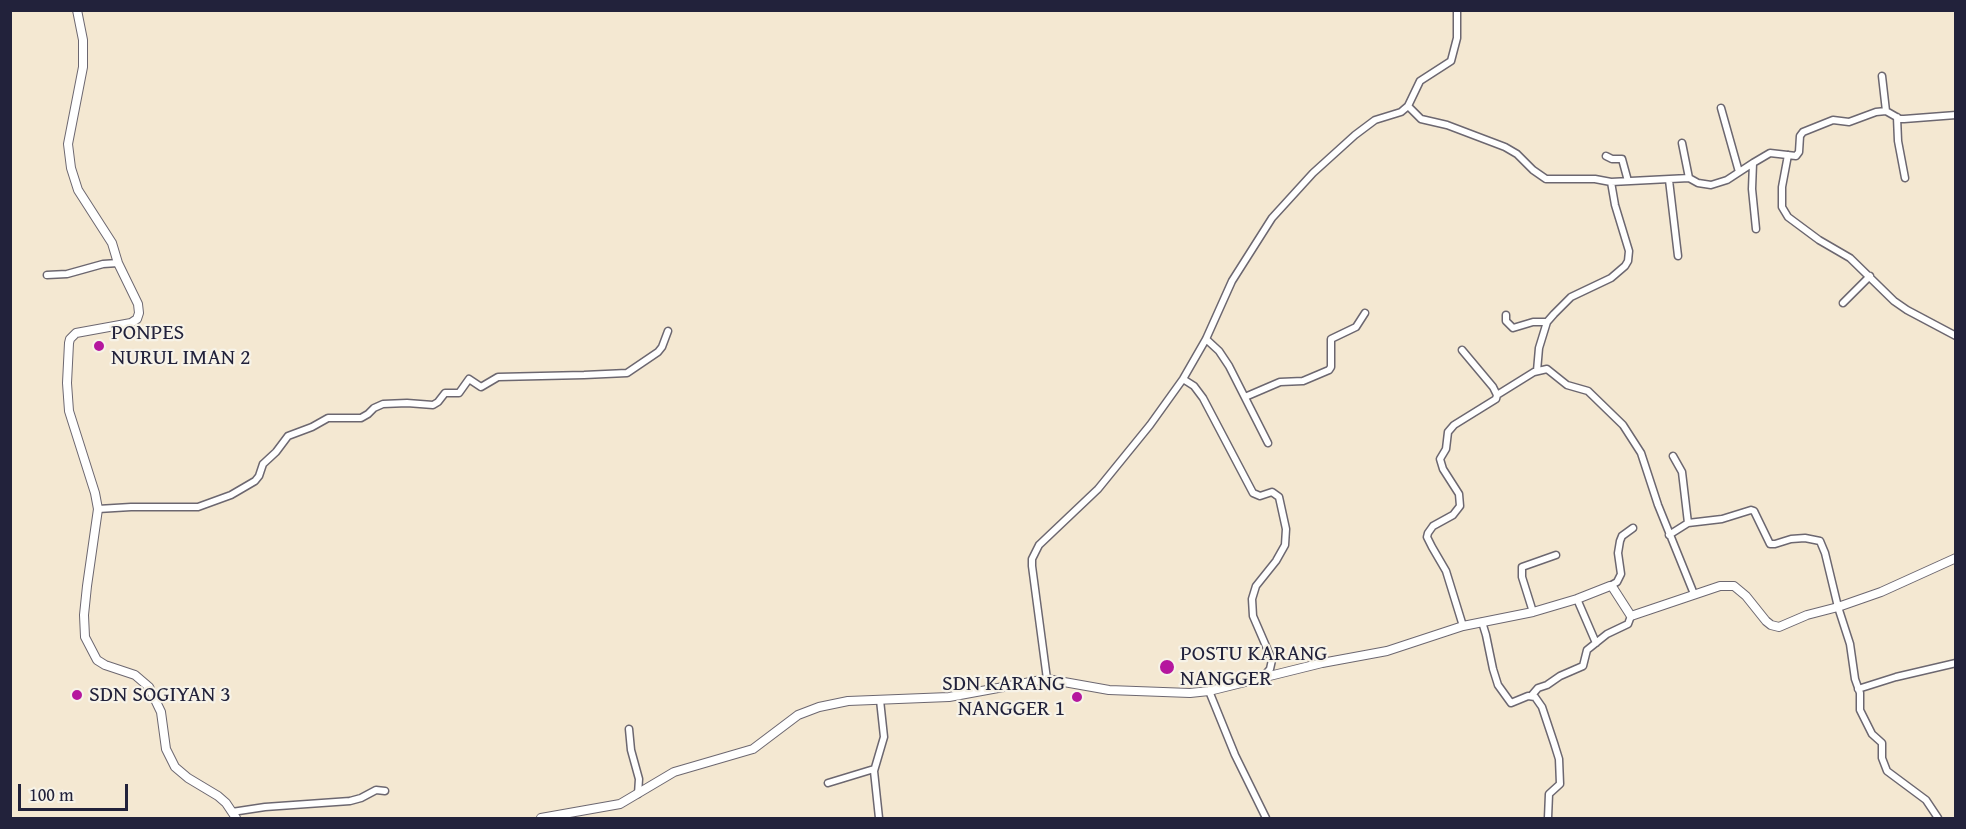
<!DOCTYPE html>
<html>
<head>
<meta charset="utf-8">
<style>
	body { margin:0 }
	#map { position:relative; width:1966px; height:829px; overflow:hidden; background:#f4e8d2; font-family:"Gentium Book Plus",serif }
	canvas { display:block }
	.frame { position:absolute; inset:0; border:12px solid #22223b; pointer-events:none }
	.scale { position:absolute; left:18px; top:784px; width:110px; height:27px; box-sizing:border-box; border:3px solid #22223b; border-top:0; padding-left:8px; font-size:18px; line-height:21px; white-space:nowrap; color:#22223b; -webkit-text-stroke:4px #f7f3e8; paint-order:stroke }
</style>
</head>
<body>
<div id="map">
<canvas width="1966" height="829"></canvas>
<div class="frame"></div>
<div class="scale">100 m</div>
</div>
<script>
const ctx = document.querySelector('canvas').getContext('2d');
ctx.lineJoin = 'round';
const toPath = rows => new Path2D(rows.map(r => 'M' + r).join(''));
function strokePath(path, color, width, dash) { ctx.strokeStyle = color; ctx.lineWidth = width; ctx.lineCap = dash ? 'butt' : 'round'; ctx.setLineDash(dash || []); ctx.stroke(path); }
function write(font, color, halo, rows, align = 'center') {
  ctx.font = font + ' "Gentium Book Plus",serif'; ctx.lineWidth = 4.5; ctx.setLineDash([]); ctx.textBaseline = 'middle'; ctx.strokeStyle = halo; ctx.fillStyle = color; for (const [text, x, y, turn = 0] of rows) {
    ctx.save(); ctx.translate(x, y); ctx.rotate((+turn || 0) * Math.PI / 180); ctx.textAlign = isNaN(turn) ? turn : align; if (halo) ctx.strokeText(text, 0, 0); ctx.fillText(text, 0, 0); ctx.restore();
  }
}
const minor = toPath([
	[1882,76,1886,111],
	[1408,106,1421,119,1447,125,1505,147,1517,154,1533,170,1546,179,1595,179,1611,182],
	[1721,108,1739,172],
	[1897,117,1898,141,1905,178],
	[1682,143,1689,178],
	[1788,155,1782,187,1782,207,1788,217,1819,240,1850,258,1894,301,1907,310,1956,336],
	[1606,156,1612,159,1622,159,1628,181],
	[1669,180,1678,256],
	[1756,229,1752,189,1753,163,1770,153,1796,156,1799,152,1800,136,1803,132,1833,120,1849,122,1876,112,1886,111,1900,119,1904,119,1956,115],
	[47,275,67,274,103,264,118,263],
	[1843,303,1870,276],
	[1506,315,1506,321,1513,328,1533,322,1547,322],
	[1206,339,1219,351,1229,366,1268,443],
	[1462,350,1493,387,1497,395,1496,399,1454,425,1448,432,1446,449,1440,459,1443,469,1459,494,1460,506,1453,515,1433,526,1428,533,1427,537,1432,547,1446,571,1463,626],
	[1537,371,1539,348,1547,322,1554,314,1571,297,1611,278,1625,266,1628,261,1629,251,1615,205,1611,182,1689,178,1698,183,1711,185,1727,180,1753,163],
	[1183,379,1194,386,1203,398,1253,493,1260,496,1272,492,1279,497,1286,529,1285,545,1276,561,1256,586,1252,599,1253,616,1272,660,1270,669,1263,677],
	[1497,395,1534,372,1547,369,1567,385,1588,391,1623,425,1641,453,1658,505,1694,594],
	[1245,397,1280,382,1303,381,1329,370,1331,367,1331,339,1356,327,1365,313],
	[1673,456,1682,472,1688,523],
	[98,509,131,507,198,507,231,495,255,481,259,476,263,464,276,452,288,436,312,427,328,418,361,418,368,414,374,408,383,404,407,403,433,405,438,402,445,393,459,393,469,379,481,387,498,377,584,375,627,373,658,352,662,347,668,331],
	[1669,535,1688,523,1722,519,1751,510,1754,511,1770,544,1775,544,1791,539,1805,538,1820,541,1825,553,1838,607,1850,644,1855,679,1860,693,1860,710,1872,734,1882,743,1882,758,1887,771,1926,800,1938,818],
	[1610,586,1617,582,1621,574,1618,553,1620,541,1622,536,1633,528],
	[1577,599,1596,643],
	[1533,612,1522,577,1522,567,1556,555],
	[1482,622,1486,635,1493,669,1498,685,1511,703,1528,696,1535,697,1542,707,1554,743,1559,759,1560,784,1549,794,1548,818],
	[1047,679,1032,566,1032,559,1039,545,1098,489,1150,425,1183,379,1206,339,1232,281,1272,218,1313,173,1355,135,1375,120,1401,112,1408,106,1420,81,1451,61,1457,38,1457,10],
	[1858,689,1896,677,1956,663],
	[1209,691,1235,755,1266,818],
	[1532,695,1538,688,1547,685,1560,676,1583,666,1587,650,1607,634,1628,624,1631,616],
	[629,729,631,750,639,779,638,794],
	[828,783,874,769],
	[232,812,265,807,350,801,361,798,376,790,385,791],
	[879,818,874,771,884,737,880,700]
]);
const tertiary = toPath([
	[77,10,83,40,83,67,68,144,71,168,78,190,112,243,118,263,138,304,139,313,137,319,131,323,76,333,70,339,69,343,67,383,69,411,95,493,98,509,87,586,84,615,85,637,97,660,105,665,135,675,149,687,161,712,166,749,175,767,188,778,218,796,226,803,236,818],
	[541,818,620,804,674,772,753,749,798,715,819,707,848,701,949,697,1047,679,1109,690,1190,693,1209,691,1322,663,1387,651,1463,626,1533,612,1577,599,1610,586,1613,588,1631,616,1720,586,1734,586,1746,596,1766,621,1771,625,1779,627,1807,615,1838,607,1881,592,1956,558]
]);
strokePath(minor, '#6c6770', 9);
strokePath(tertiary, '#6c6770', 10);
strokePath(minor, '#fff', 6);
strokePath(tertiary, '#fff', 8);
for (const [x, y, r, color] of [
	[99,346,6,"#b5179e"],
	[1167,667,8,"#b5179e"],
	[77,695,6,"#b5179e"],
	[1077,697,6,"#b5179e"]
]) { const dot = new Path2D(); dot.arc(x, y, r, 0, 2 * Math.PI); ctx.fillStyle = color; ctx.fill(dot); strokePath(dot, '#f7f3e8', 2); }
write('22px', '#22223b', '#f7f3e8', [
	["PONPES",111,333],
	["NURUL IMAN 2",111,358],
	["POSTU KARANG",1180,654],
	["NANGGER",1180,679],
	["SDN KARANG",1065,684,"right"],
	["NANGGER 1",1065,709,"right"],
	["SDN SOGIYAN 3",89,695]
], 'left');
</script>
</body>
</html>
